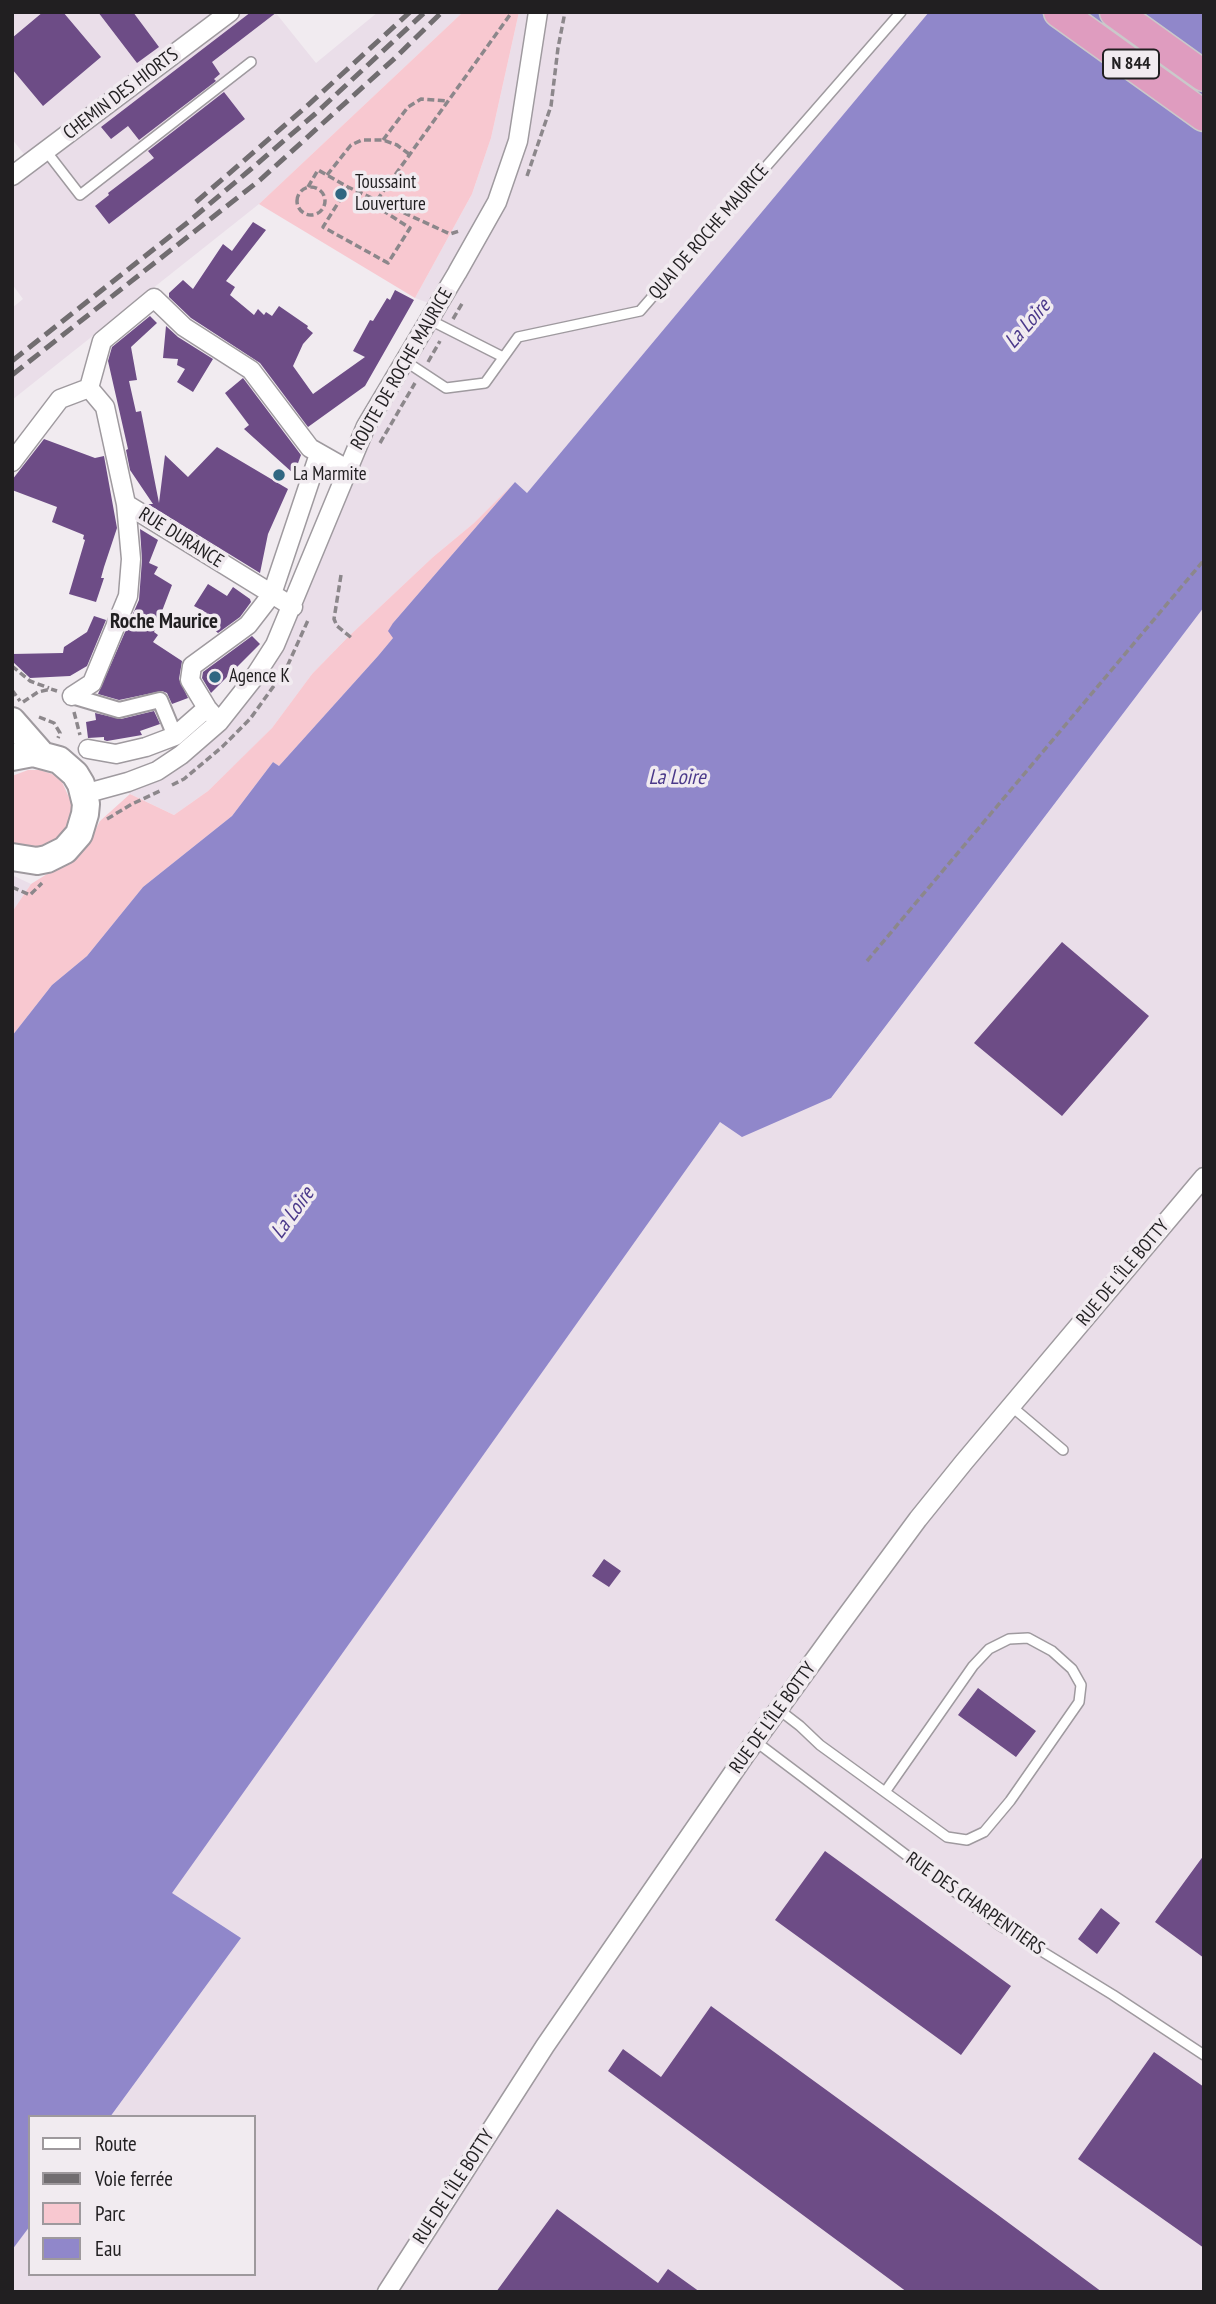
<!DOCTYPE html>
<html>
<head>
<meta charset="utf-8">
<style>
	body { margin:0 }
	#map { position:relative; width:1216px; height:2304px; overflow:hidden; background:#f1ebf0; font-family:"PT Sans Narrow",sans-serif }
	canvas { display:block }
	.frame { position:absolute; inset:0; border:14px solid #211f21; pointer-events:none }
	.legend { position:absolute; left:28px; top:2115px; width:228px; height:161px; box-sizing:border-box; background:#f1ebf0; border:2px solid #9e999d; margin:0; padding:9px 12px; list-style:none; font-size:21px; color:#211f21 }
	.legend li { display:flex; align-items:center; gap:14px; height:35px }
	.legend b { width:35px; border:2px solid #9e999d }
</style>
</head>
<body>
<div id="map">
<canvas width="1216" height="2304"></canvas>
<div class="frame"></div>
<ul class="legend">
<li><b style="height:9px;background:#fff"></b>Route</li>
<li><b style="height:9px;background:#716d70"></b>Voie ferrée</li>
<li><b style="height:19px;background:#f8c8d0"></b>Parc</li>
<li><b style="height:19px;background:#9087ca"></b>Eau</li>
</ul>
</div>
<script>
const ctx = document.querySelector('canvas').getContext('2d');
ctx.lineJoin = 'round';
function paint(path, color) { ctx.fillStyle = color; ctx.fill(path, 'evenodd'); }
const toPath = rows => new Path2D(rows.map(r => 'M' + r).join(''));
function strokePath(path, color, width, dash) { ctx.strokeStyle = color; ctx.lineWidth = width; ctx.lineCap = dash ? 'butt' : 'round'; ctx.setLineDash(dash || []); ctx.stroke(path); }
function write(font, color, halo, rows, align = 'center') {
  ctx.font = font + ' "PT Sans Narrow",sans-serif'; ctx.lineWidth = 7; ctx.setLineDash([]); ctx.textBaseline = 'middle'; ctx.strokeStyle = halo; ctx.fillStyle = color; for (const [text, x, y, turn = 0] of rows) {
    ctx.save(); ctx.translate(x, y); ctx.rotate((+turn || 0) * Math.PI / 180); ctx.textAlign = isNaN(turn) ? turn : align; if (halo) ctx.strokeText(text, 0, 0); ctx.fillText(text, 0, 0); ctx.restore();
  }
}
paint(toPath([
	[12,12,275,12,316,63,378,12,463,12,259,204,12,400,12,308,23,299,12,284,12,177,31,163,12,139],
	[519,12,929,12,527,493,515,482,474,523,433,557,348,637,312,674,272,728,243,757,208,791,174,815,118,788,210,740,271,657,343,480,437,306,415,298,472,194,491,138],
	[1204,607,1204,2292,12,2292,12,2250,30,2226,30,2274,254,2274,254,2117,110,2117,241,1938,171,1893,720,1122,832,1097],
	[12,875,31,884,12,912]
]), '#eadee9');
paint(toPath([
	[463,12,519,12,491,138,472,194,415,298,259,204],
	[515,482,393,623,393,638,378,656,279,766,273,762,232,816,143,887,87,956,52,985,12,1036,12,912,31,884,84,851,100,821,130,794,174,815,208,791,272,728,312,674,348,637,433,557,474,523],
	[28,770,40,770,52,774,62,782,72,804,71,817,67,828,58,839,46,846,33,848,12,842,12,776]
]), '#f8c8d0');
paint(toPath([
	[929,12,1204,12,1204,607,831,1098,742,1137,720,1122,172,1893,241,1938,110,2117,30,2117,30,2226,12,2250,12,1036,52,985,87,956,143,887,232,816,273,762,279,766,378,656,393,638,388,631,393,623,515,482,527,493]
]), '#9087ca');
paint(toPath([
	[43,12,63,12,101,57,43,106,12,69,12,38],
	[98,12,133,12,159,47,137,63],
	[251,12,277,12,212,62,220,74,214,79,216,81,139,140,128,126,111,139,101,127],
	[224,92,245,119,109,224,95,206,109,195,108,193,154,158,148,151],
	[253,222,266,230,226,281,235,287,230,295,254,315,258,309,264,315,266,312,272,316,279,306,308,326,307,328,313,333,303,344,293,366,313,394,365,357,353,351,370,320,373,321,387,298,390,300,395,290,414,300,365,386,308,427,260,363,191,318,169,297,169,293,183,280,193,289,223,244,232,251],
	[150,316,157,323,131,347,137,380,129,381,136,412,141,411,159,503,165,455,188,477,217,447,288,489,268,534,260,573,148,504,153,504,130,470,126,450,128,449,108,361,112,347],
	[166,326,178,337,213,359,193,392,177,382,185,369,177,365,178,359,163,358],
	[243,378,301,455,294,474,244,429,249,425,225,393],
	[44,439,95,458,104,456,117,528,104,567,101,578,104,578,96,602,69,594,85,540,83,539,84,535,52,522,57,507,12,490,12,480],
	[140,529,158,540,149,563,158,567,154,574,172,585,154,632,158,635,153,642,182,661,179,679,188,698,172,704,167,693,162,691,119,700,98,694,139,600,142,560],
	[208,584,227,596,233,587,250,599,251,602,240,617,218,633,202,619,207,613,194,606],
	[94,616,106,620,87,666,70,676,30,678,12,661,12,654,63,653,64,647,87,632],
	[252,636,260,644,211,693,202,678,203,672],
	[154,711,160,724,140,731,142,735,107,741,104,740,104,737,88,738,86,722,96,720,95,713,121,719],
	[1062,942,1149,1016,1062,1116,974,1043],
	[604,1559,621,1571,609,1587,592,1576],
	[978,1688,1036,1731,1016,1757,958,1715],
	[825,1851,1011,1986,961,2055,775,1920],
	[1204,1855,1204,1958,1155,1922],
	[1101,1908,1120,1923,1097,1954,1078,1939],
	[711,2006,998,2215,1102,2292,907,2292,608,2071,623,2049,661,2077],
	[1154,2052,1204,2087,1204,2248,1078,2159],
	[557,2209,658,2283,668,2269,700,2292,496,2292]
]), '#6d4c86');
const service = toPath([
	[46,151,80,195,251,62],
	[430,320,503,357],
	[405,361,446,388,485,383,518,337,640,311,901,12],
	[1011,1406,1063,1450],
	[778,1709,800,1726,820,1745,947,1837,967,1840,984,1832,1010,1801,1079,1702,1081,1685,1072,1669,1052,1651,1028,1638,1009,1639,989,1649,973,1666,885,1792],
	[755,1741,999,1925,1113,1995,1204,2055]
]);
const pedestrian = toPath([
	[72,696,119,710,160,700,175,736]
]);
const minor = toPath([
	[12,176,230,12],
	[89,388,102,341,154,298,184,327,251,370,310,448,347,469],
	[12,462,60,399,89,388,105,407,126,504,293,607],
	[72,696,92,683,128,596,131,559,126,504],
	[219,722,207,708,190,680,192,666,248,625,272,594,319,454],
	[88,749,116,754,146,747,175,736,207,708],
	[84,794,128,782,157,771,181,755,219,722,253,679,275,645,366,426,457,273,497,202,518,141,538,12],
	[387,2292,545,2046,746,1754,836,1630,918,1519,964,1462,1204,1177]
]);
const secondary = toPath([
	[12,721,41,754],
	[12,757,33,753,59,760,75,774,81,784,86,804,85,814,79,834,65,850,47,859,37,861,12,857]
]);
const trunk = toPath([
	[1059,12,1204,116],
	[1115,12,1204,76]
]);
strokePath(service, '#9f9a9f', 12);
strokePath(pedestrian, '#9f9a9f', 18);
strokePath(minor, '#9f9a9f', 21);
strokePath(secondary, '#9f9a9f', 30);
strokePath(trunk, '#cac9ca', 33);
strokePath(toPath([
	[383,140,408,107,421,99,447,101],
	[327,175,351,145,362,140,383,140,397,145,409,154],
	[527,176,551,106,558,48,565,12],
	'297 201a14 14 0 1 1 28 0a14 14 0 1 1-28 0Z',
	[308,187,318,170,348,187,450,234,459,231],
	[348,187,323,227,388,263,410,228,382,210,377,201],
	[377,200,512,12],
	[453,319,463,302],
	[428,362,440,341],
	[380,443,415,383],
	[341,575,334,619,337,626,353,639],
	[12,666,30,681,49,688],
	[12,690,20,701],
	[23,702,38,692,51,689,57,691],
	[74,712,80,735],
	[39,717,54,723,60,733,58,738],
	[172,785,184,779,222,747,250,719,286,669,309,618],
	[107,819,132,804,162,790],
	[12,887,30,895,42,883],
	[867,961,1204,560]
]), '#8c878b', 3.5, [7, 3.5]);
strokePath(service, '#fff', 9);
strokePath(pedestrian, '#fff', 14);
strokePath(minor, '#fff', 18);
strokePath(secondary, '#fff', 26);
strokePath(trunk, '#df9cbf', 30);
strokePath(toPath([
	[196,202,307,106,410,12],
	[12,361,187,223,251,169,315,114,425,12],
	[12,375,260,180,395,58,442,12]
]), '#716d70', 5, [14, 7]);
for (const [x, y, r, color] of [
	[341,194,7,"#306782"],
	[279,475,7,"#306782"],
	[215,677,7,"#306782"]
]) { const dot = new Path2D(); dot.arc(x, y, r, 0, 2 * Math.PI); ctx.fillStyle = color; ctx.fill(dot); strokePath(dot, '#f1ebf0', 2.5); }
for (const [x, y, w] of [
	[1131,64,56]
]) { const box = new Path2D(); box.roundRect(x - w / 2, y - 14.5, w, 29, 5); ctx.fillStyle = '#f1ebf0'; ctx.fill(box); strokePath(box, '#211f21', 2); }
write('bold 18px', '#211f21', null, [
	["N 844",1131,64]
]);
write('19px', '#211f21', '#f1ebf0', [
	["CHEMIN DES HIORTS",121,94,-37],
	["QUAI DE ROCHE MAURICE",709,232,-49],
	["ROUTE DE ROCHE MAURICE",402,369,-60],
	["RUE DURANCE",181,538,32],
	["RUE DE L'ÎLE BOTTY",1123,1273,-50],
	["RUE DE L'ÎLE BOTTY",773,1718,-54],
	["RUE DES CHARPENTIERS",975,1904,35],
	["RUE DE L'ÎLE BOTTY",454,2187,-57]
]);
write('19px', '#211f21', '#f1ebf0', [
	["Toussaint",355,183],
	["Louverture",355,205],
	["La Marmite",293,475],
	["Agence K",229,677]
], 'left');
write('italic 21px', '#4b398a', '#f1ebf0', [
	["La Loire",1028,324,-49],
	["La Loire",677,778],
	["La Loire",293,1213,-54]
]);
write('bold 21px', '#211f21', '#f1ebf0', [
	["Roche Maurice",164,622]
]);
</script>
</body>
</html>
